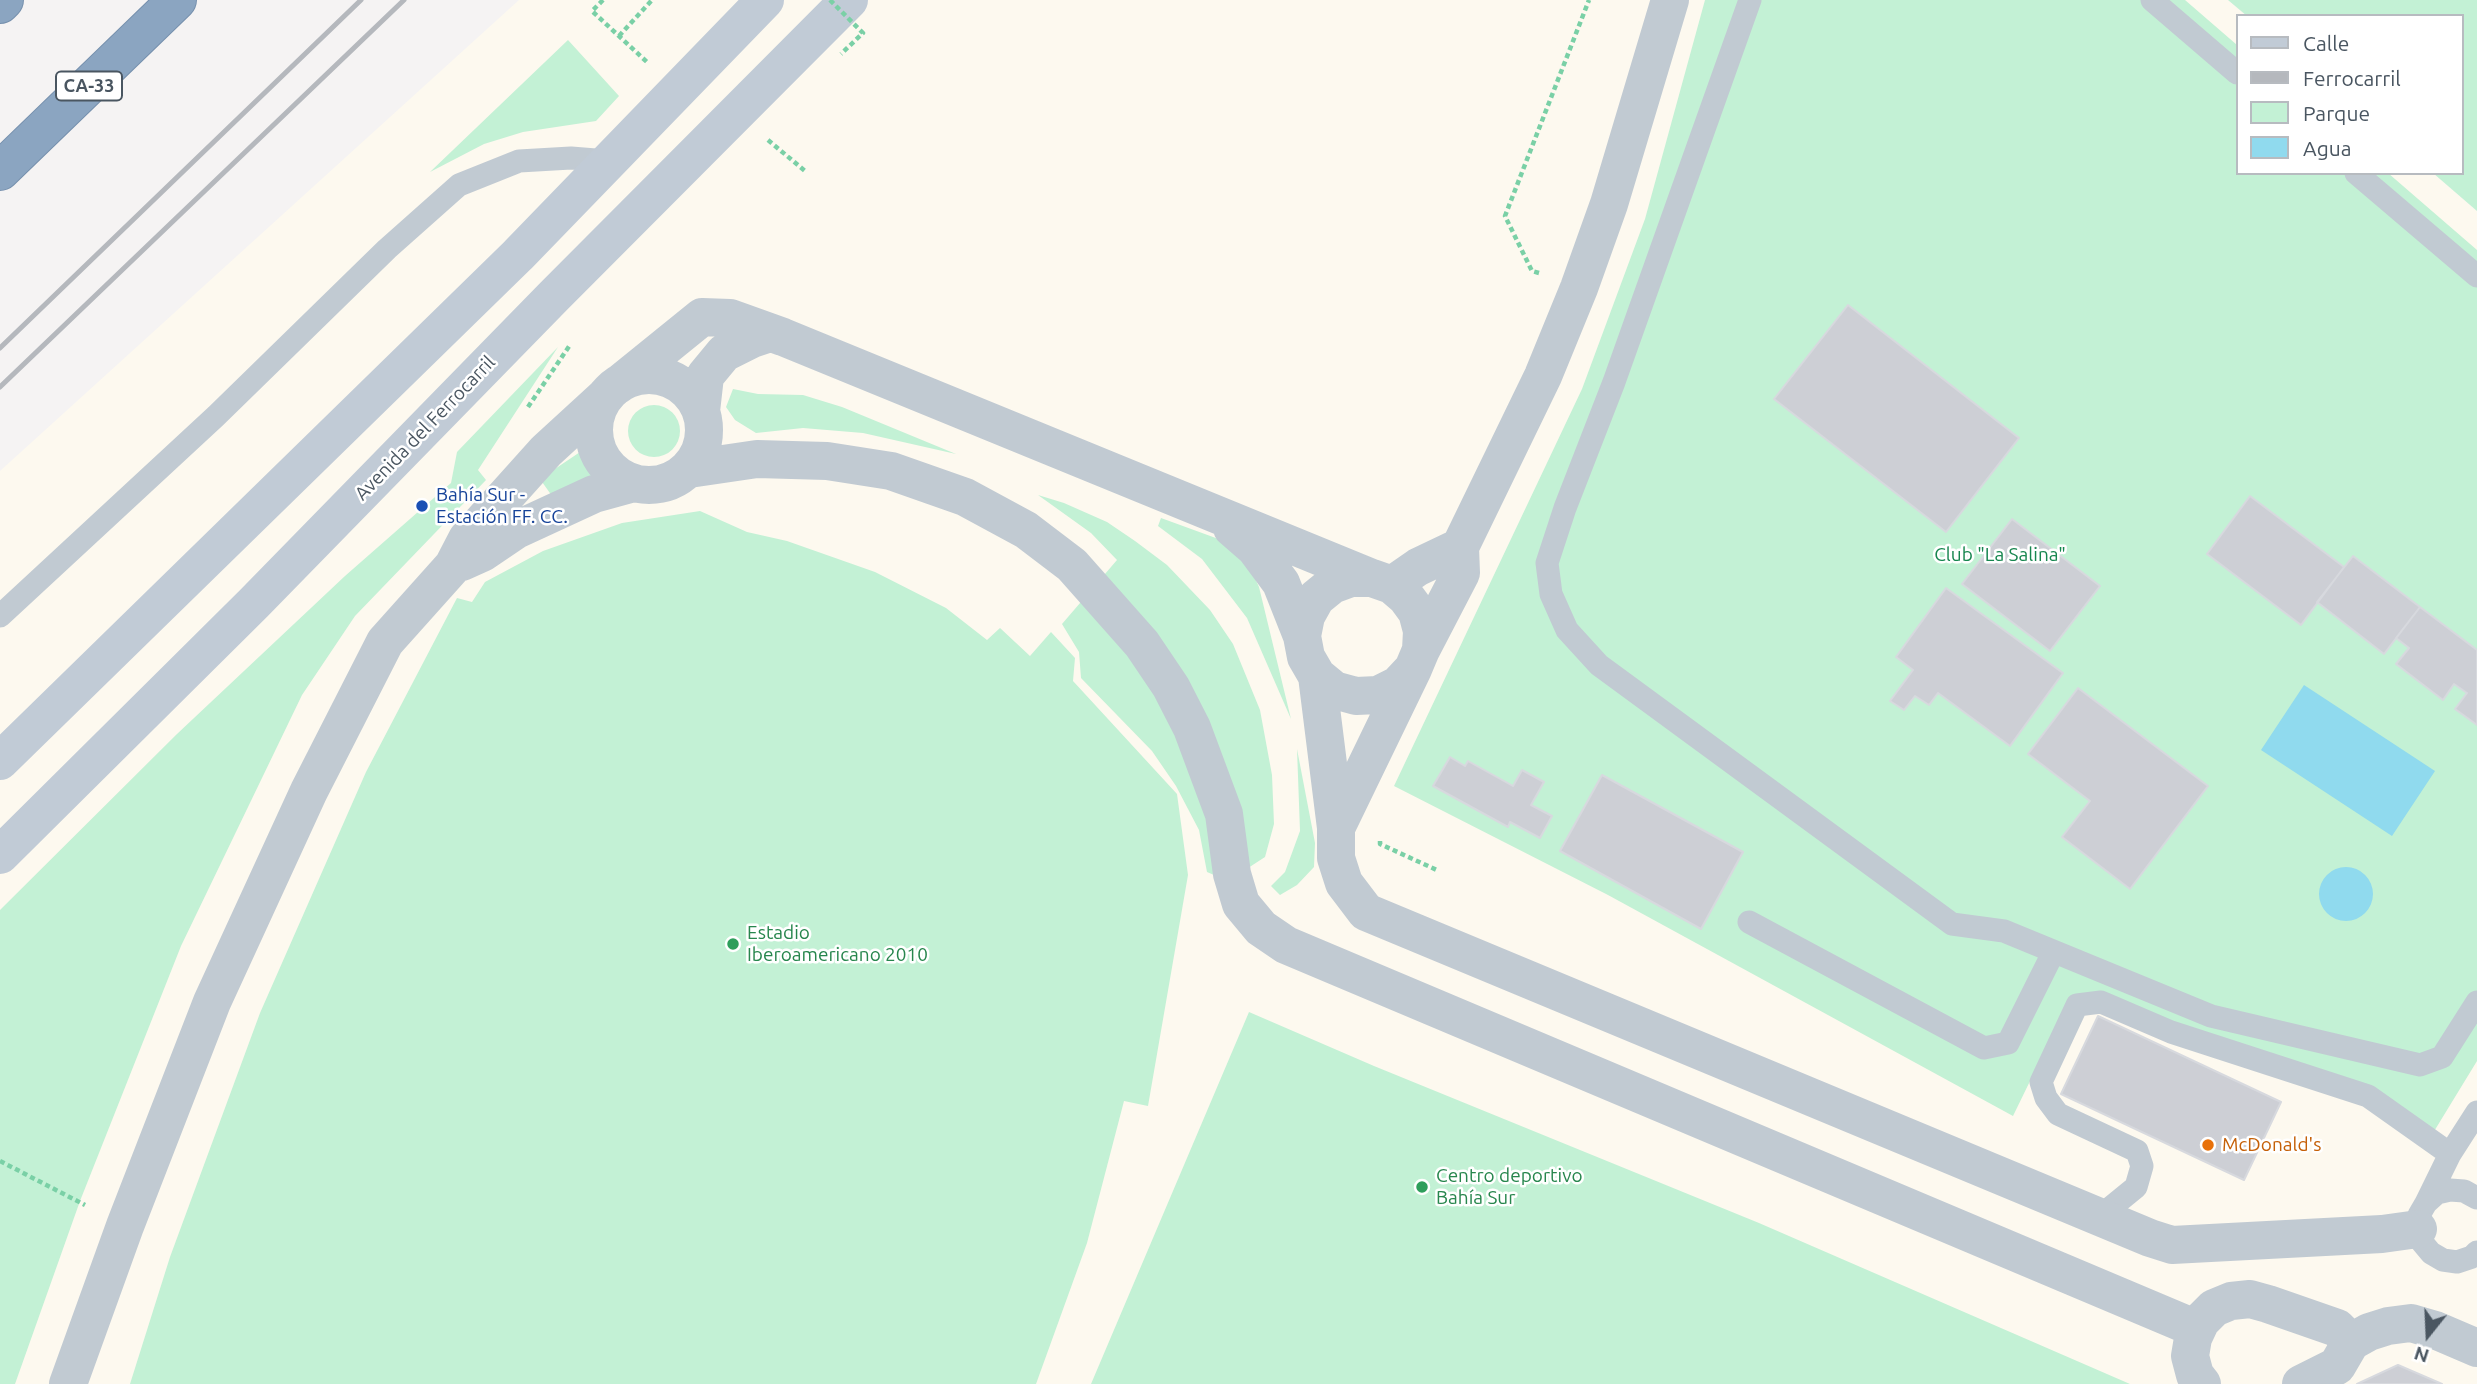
<!DOCTYPE html>
<html>
<head>
<meta charset="utf-8">
<style>
	body { margin:0 }
	#map { position:relative; width:2477px; height:1384px; overflow:hidden; background:#f5f3f3; font-family:Ubuntu,sans-serif }
	canvas { display:block }
	.legend { position:absolute; left:2236px; top:14px; width:228px; height:161px; box-sizing:border-box; background:#fff; border:2px solid #b7bbc0; margin:0; padding:9px 12px; list-style:none; font-size:21px; color:#4a5661 }
	.legend li { display:flex; align-items:center; gap:14px; height:35px }
	.legend b { width:35px; border:2px solid #b7bbc0 }
	.north { position:absolute; left:2393px; top:1300px; width:70px; height:70px; -webkit-text-stroke:5px #fff; paint-order:stroke; rotate:198deg; font-size:19px; font-weight:700; line-height:28px; text-align:center; color:#4a5661 }
	.north::after { content:''; display:block; margin:auto; width:24px; height:32px; background:#4a5661; clip-path:polygon(50% 0,100% 100%,50% 72%,0 100%) }
</style>
</head>
<body>
<div id="map">
<canvas width="2477" height="1384"></canvas>
<ul class="legend">
<li><b style="height:9px;background:#c1cbd6"></b>Calle</li>
<li><b style="height:9px;background:#b5b8bd"></b>Ferrocarril</li>
<li><b style="height:19px;background:#c3f1d5"></b>Parque</li>
<li><b style="height:19px;background:#90daee"></b>Agua</li>
</ul>
<div class="north">N</div>
</div>
<script>
const ctx = document.querySelector('canvas').getContext('2d');
ctx.lineJoin = 'round';
function paint(path, color) { ctx.fillStyle = color; ctx.fill(path, 'evenodd'); }
const toPath = rows => new Path2D(rows.map(r => 'M' + r).join(''));
function strokePath(path, color, width, dash) { ctx.strokeStyle = color; ctx.lineWidth = width; ctx.lineCap = dash ? 'butt' : 'round'; ctx.setLineDash(dash || []); ctx.stroke(path); }
function write(font, color, halo, rows, align = 'center') {
  ctx.font = font + ' Ubuntu,sans-serif'; ctx.lineWidth = 5; ctx.setLineDash([]); ctx.textBaseline = 'middle'; ctx.strokeStyle = halo; ctx.fillStyle = color; for (const [text, x, y, turn = 0] of rows) {
    ctx.save(); ctx.translate(x, y); ctx.rotate((+turn || 0) * Math.PI / 180); ctx.textAlign = isNaN(turn) ? turn : align; if (halo) ctx.strokeText(text, 0, 0); ctx.fillText(text, 0, 0); ctx.restore();
  }
}
paint(toPath([
	[519,0,2228,0,2247,16,2237,16,2237,173,2433,173,2477,211,2477,1384,0,1384,0,471]
]), '#fdf9ef');
paint(toPath([
	[1705,0,2185,0,2237,45,2237,173,2388,173,2477,250,2477,1061,2433,1133,2373,1087,2068,1003,2013,1116,1608,895,1394,786,1582,389,1645,219],
	[2228,0,2477,0,2477,211,2433,173,2461,173,2461,16,2247,16],
	[568,40,619,96,596,121,523,132,484,144,430,172],
	[558,347,478,470,486,480,355,616,302,695,181,946,80,1201,15,1384,0,1384,0,910,177,734,345,576,451,483,457,452],
	[733,389,758,394,803,395,842,407,956,454,863,433,803,428,756,433,735,420,726,407],
	'628 431a26 26 0 1 1 52 0a26 26 0 1 1-52 0Z',
	[586,448,601,481,552,496,540,479],
	[1038,495,1064,503,1107,522,1135,541,1167,565,1210,610,1233,644,1260,710,1272,775,1274,824,1265,857,1228,881,1207,872,1199,830,1176,786,1152,751,1081,678,1079,652,1062,624,1117,560,1091,533],
	[700,511,747,532,787,541,875,572,946,608,987,640,1000,628,1030,656,1051,632,1075,658,1073,681,1177,794,1188,875,1148,1106,1124,1101,1087,1243,1036,1384,130,1384,170,1257,260,1013,366,772,457,598,472,602,485,582,543,551,622,523],
	[1161,518,1224,541,1246,559,1259,587,1291,719,1247,618,1202,559,1158,526],
	[1297,749,1315,843,1314,867,1297,885,1280,895,1271,886,1285,872,1300,831],
	[1249,1012,1374,1066,1759,1223,2130,1384,1091,1384]
]), '#c3f1d5');
paint(toPath([
	[2304,685,2435,771,2392,836,2261,750],
	'2319 894a27 27 0 1 1 54 0a27 27 0 1 1-54 0Z'
]), '#90daee');
const building = toPath([
	[1848,305,2019,438,1946,532,1774,399,1848,305],
	[2250,496,2344,567,2301,625,2207,554,2250,496],
	[2012,519,2100,586,2050,651,1962,584,2012,519],
	[2353,556,2420,607,2384,654,2317,602,2353,556],
	[1946,588,2063,673,2010,746,1938,693,1929,705,1915,696,1904,710,1890,701,1913,670,1896,657,1946,588],
	[2420,607,2477,650,2477,725,2455,709,2467,693,2454,684,2443,700,2396,664,2409,648,2396,638,2420,607],
	[2078,688,2208,786,2130,889,2062,837,2090,801,2028,754,2078,688],
	[1450,757,1465,766,1468,761,1513,786,1522,770,1544,782,1531,805,1552,816,1540,838,1510,822,1508,827,1433,786,1450,757],
	[1602,775,1743,852,1701,929,1560,851,1602,775],
	[2098,1016,2281,1102,2244,1180,2061,1094,2098,1016],
	[2398,1365,2442,1384,2357,1384,2398,1365]
]);
paint(building, '#cdcfd5');
strokePath(building, '#d7d9de', 2);
const highway = toPath([
	[0,4,4,0],
	[0,171,177,0]
]);
strokePath(highway, '#7690ad', 40);
strokePath(toPath([
	[603,0,592,11,648,63],
	[619,36,652,0],
	[768,140,805,171],
	[1539,273,1532,271,1505,216,1589,0],
	[528,407,570,345],
	[1380,841,1380,844,1439,871],
	[0,1161,85,1205]
]), '#7ad0a6', 4.5, [5, 3.5]);
strokePath(toPath([
	[1750,0,1614,382,1565,508,1547,563,1551,594,1567,630,1599,665,1952,924,2004,931,2211,1016,2420,1065,2442,1057,2477,1002],
	[2152,0,2237,73],
	[2356,173,2477,276],
	[0,616,216,416,387,249,459,185,519,161,571,158,608,161],
	[1749,922,1984,1048,2008,1043,2053,953],
	[2477,1198,2464,1191,2450,1190,2437,1193,2426,1203,2419,1215,2418,1229,2421,1241,2431,1253,2443,1260,2457,1262,2472,1257,2477,1252],
	[2426,1203,2450,1154,2477,1112],
	[2098,1218,2136,1187,2142,1166,2137,1151,2058,1114,2046,1098,2041,1082,2077,1005,2101,1002,2171,1032,2368,1096,2450,1154]
]), '#c1cad2', 23);
strokePath(toPath([
	'594 430a55 55 0 1 1 110 0a55 55 0 1 1-110 0Z',
	[618,385,702,317,730,318,783,337,1372,578],
	[701,411,705,376,724,353,752,339,770,333],
	[689,469,757,459,827,461,891,471,965,497,1026,530,1072,565,1142,644,1171,687,1192,728,1224,814,1232,874,1241,904,1261,928,1286,945,2197,1329],
	[1232,528,1255,548,1281,583,1302,636],
	[462,562,482,553,516,530,594,494,634,483],
	[1392,585,1418,567,1460,547],
	[1421,650,1461,573,1460,547,1543,376,1579,288,1609,204,1670,0],
	[1317,676,1336,828,1336,858,1344,883,1366,912,2150,1238,2172,1245,2382,1234,2418,1229],
	[1336,828,1413,669,1421,650,1422,631,1417,612,1406,597,1392,585,1372,578,1351,578,1332,585,1316,598,1306,616,1302,636,1306,657,1317,676,1334,690,1356,696,1378,695,1398,685,1413,669],
	[68,1384,125,1226,212,1002,309,791,385,642,453,566,467,539,546,451,606,396],
	[2202,1384,2195,1375,2190,1356,2193,1338,2201,1321,2214,1308,2231,1301,2250,1299,2268,1304,2337,1328,2351,1342],
	[2301,1384,2337,1366,2351,1342,2369,1332,2388,1326,2411,1323,2435,1330,2477,1348]
]), '#c1cad2', 38);
strokePath(toPath([
	[0,761,518,255,765,0],
	[0,855,254,603,554,296,849,0]
]), '#c1cbd6', 38);
strokePath(highway, '#8ba5c1', 38);
strokePath(toPath([
	[0,348,361,0],
	[0,387,404,0]
]), '#b5b8bd', 5);
strokePath(toPath([
	[830,0,863,33,841,54]
]), '#7ad0a6', 4.5, [5, 3.5]);
for (const [x, y, r, color] of [
	[422,506,7,"#1a4fb4"],
	[733,944,7,"#2e9e5b"],
	[2208,1145,7,"#e8710a"],
	[1422,1187,7,"#2e9e5b"]
]) { const dot = new Path2D(); dot.arc(x, y, r, 0, 2 * Math.PI); ctx.fillStyle = color; ctx.fill(dot); strokePath(dot, '#fff', 2.5); }
for (const [x, y, w] of [
	[89,86,66]
]) { const box = new Path2D(); box.roundRect(x - w / 2, y - 14.5, w, 29, 5); ctx.fillStyle = '#fff'; ctx.fill(box); strokePath(box, '#4a5661', 2); }
write('bold 18px', '#4a5661', null, [
	["CA-33",89,86]
]);
write('19px', '#4a5661', '#fff', [
	["Avenida del Ferrocarril",425,428,-46]
]);
write('19px', '#164399', '#fff', [
	["Bahía Sur -",436,495],
	["Estación FF. CC.",436,517]
], 'left');
write('19px', '#17864f', '#fff', [
	["Club \"La Salina\"",2000,555]
]);
write('19px', '#27864d', '#fff', [
	["Estadio",747,933],
	["Iberoamericano 2010",747,955],
	["Centro deportivo",1436,1176],
	["Bahía Sur",1436,1198]
], 'left');
write('19px', '#c56008', '#fff', [
	["McDonald's",2222,1145]
], 'left');
</script>
</body>
</html>
